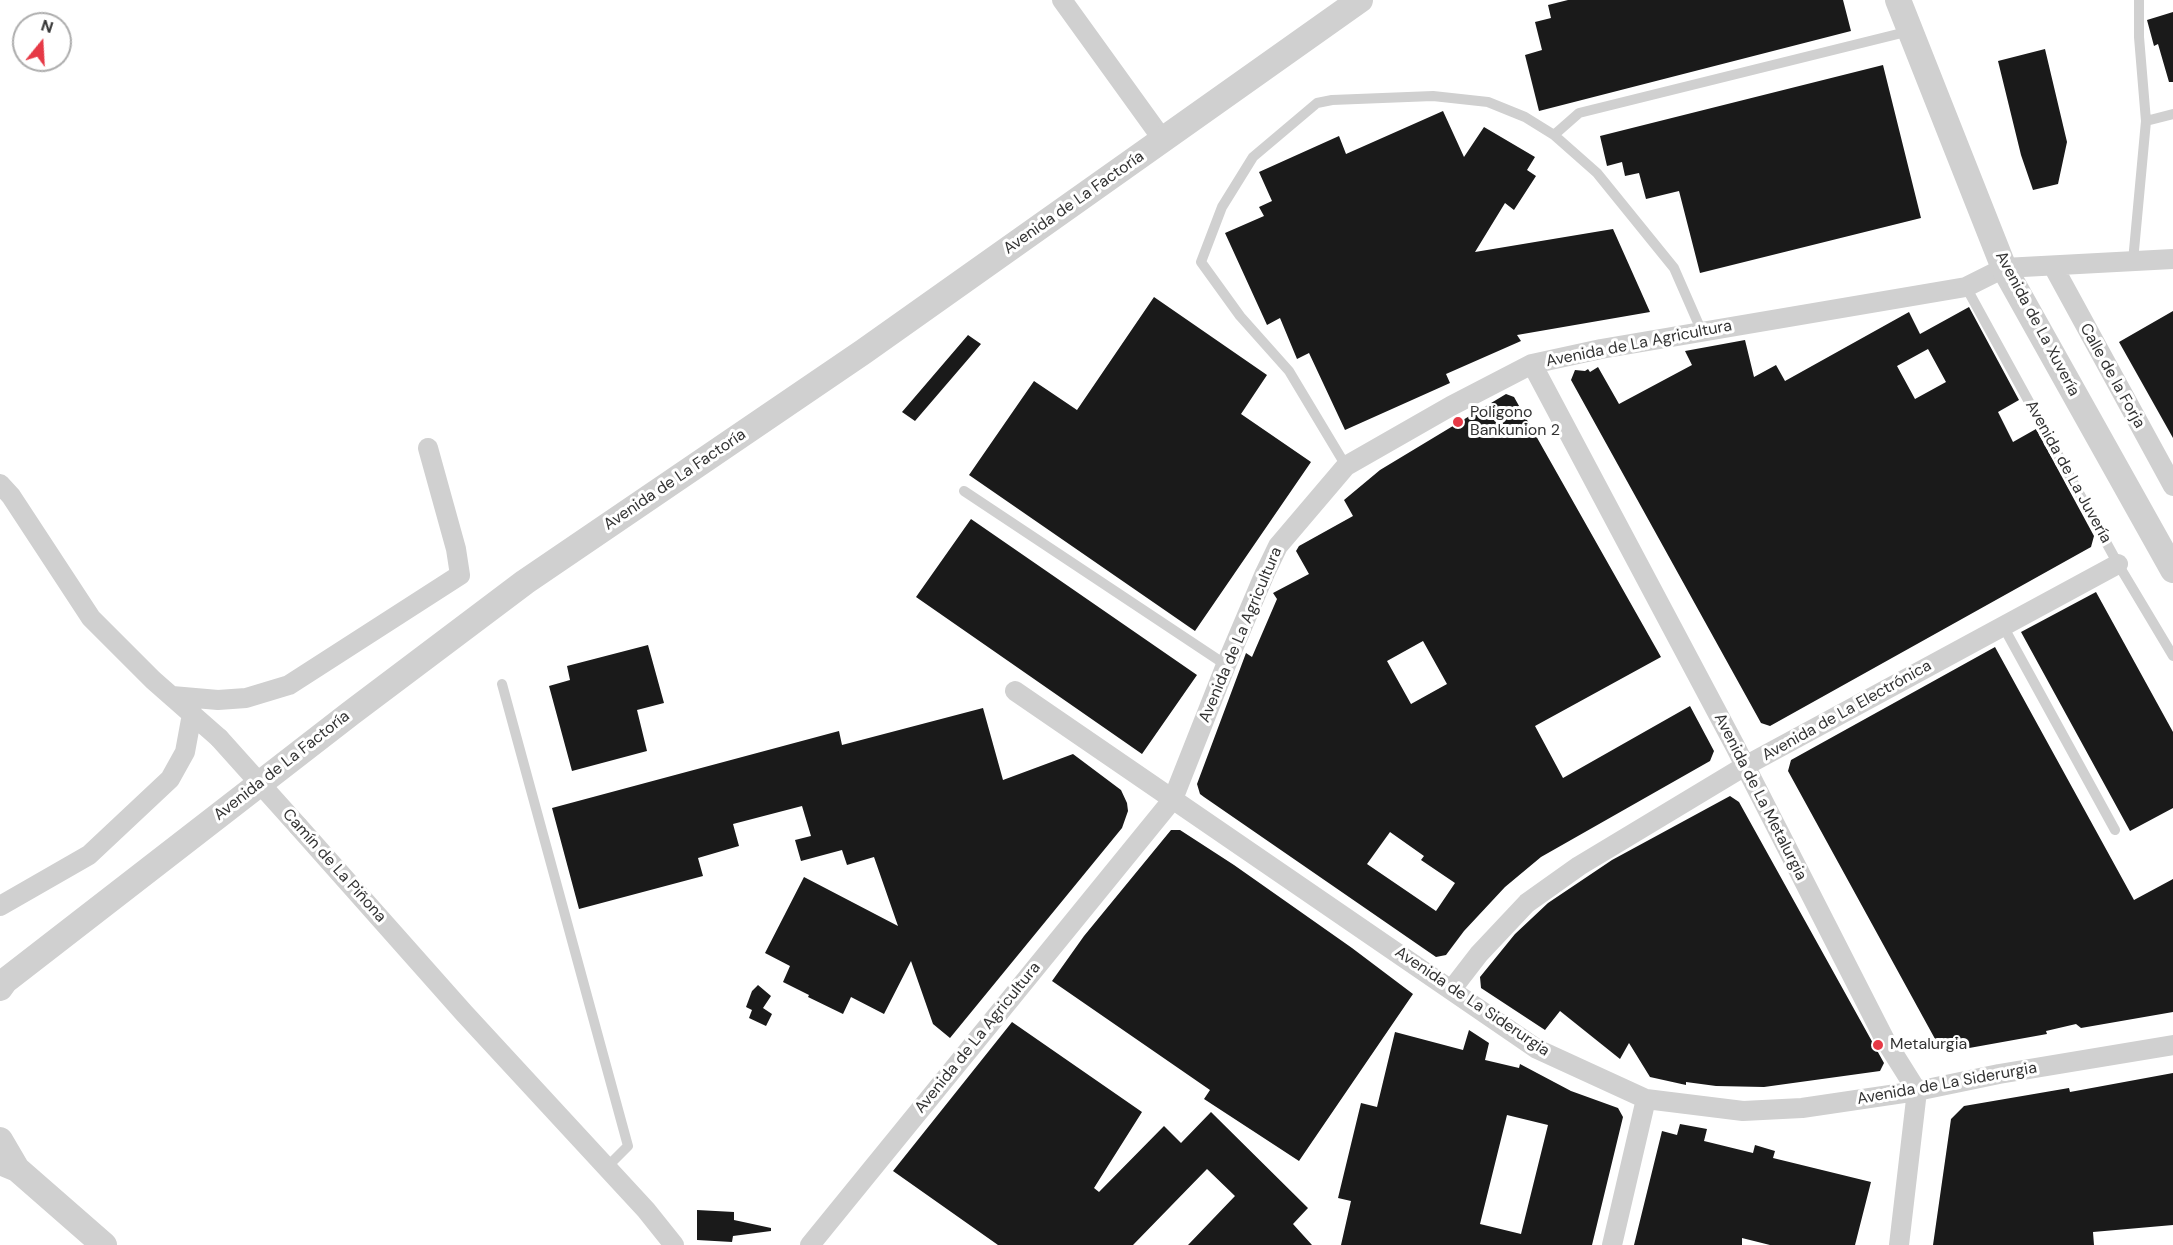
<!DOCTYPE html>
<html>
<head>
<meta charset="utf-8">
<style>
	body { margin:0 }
	#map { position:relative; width:2173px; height:1245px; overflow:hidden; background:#fff; font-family:"DM Sans",sans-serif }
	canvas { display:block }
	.north { position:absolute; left:12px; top:12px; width:60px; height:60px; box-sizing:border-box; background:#fff; border:2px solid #adadad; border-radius:50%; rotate:18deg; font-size:16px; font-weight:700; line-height:24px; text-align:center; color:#333 }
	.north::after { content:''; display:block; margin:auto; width:21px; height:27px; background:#e63946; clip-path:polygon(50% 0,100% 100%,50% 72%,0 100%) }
</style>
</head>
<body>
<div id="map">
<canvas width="2173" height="1245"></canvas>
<div class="north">N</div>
</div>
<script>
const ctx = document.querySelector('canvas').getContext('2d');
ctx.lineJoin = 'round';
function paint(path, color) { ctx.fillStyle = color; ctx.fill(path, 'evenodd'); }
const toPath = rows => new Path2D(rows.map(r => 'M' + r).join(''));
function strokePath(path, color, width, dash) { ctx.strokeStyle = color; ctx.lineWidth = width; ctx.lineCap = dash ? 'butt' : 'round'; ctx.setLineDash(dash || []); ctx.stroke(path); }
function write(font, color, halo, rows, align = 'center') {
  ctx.font = font + ' "DM Sans",sans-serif'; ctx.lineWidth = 6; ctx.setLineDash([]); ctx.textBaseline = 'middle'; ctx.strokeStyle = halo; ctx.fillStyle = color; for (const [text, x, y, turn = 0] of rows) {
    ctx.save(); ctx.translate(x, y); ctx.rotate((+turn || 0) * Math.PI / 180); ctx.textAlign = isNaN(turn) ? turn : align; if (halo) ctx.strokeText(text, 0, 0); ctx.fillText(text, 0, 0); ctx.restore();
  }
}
paint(toPath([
	[1568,0,1843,0,1851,31,1539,111,1525,55,1542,50,1535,22,1551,18,1548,5],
	[2173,12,2173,82,2169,82,2158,44,2154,46,2147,20],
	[2045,49,2067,142,2058,184,2033,190,2021,155,1998,61],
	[1883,65,1921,218,1700,273,1679,191,1646,199,1639,173,1625,176,1622,162,1607,166,1600,136],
	[1443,111,1464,157,1484,127,1535,157,1527,170,1536,176,1514,210,1505,203,1475,252,1613,229,1650,312,1517,335,1521,341,1446,374,1450,383,1345,430,1309,353,1297,359,1280,318,1267,325,1225,233,1264,216,1259,207,1272,201,1259,172,1339,136,1346,154],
	[1154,297,1267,375,1241,414,1311,462,1195,631,969,475,1034,381,1077,410],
	[1969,307,2019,400,1998,412,2013,442,2036,429,2094,536,2091,547,1770,726,1761,723,1571,380,1575,370,1585,371,1588,369,1590,372,1598,367,1619,404,1692,365,1685,351,1745,340,1754,377,1776,365,1785,381,1909,312,1920,334],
	[1928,349,1946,382,1915,399,1897,366],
	[2173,311,2173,438,2119,342],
	[968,335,981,344,970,357,915,421,902,412],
	[1506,394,1514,397,1661,657,1535,726,1563,778,1690,706,1714,751,1710,761,1541,857,1505,887,1464,931,1446,955,1436,957,1204,797,1200,794,1197,784,1246,653,1252,657,1277,599,1273,593,1309,574,1296,551,1299,546,1353,516,1344,500,1380,470],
	[1423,641,1447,684,1411,704,1387,661],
	[1390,832,1424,856,1421,860,1455,883,1436,911,1367,864],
	[971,519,1197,675,1142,754,916,597],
	[2096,592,2173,732,2173,808,2130,831,2021,632],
	[648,645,664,703,637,710,647,751,572,771,549,686,570,680,567,666],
	[1995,647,2134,900,2173,879,2173,1012,2081,1028,2076,1024,2046,1031,2047,1034,1947,1052,1940,1048,1788,771,1791,760],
	[983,708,1003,780,1073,754,1121,790,1127,803,1128,811,1122,828,950,1038,933,1024,911,961,884,1014,851,997,843,1014,808,997,809,995,783,982,790,966,765,953,804,877,898,926,874,857,847,865,842,850,801,861,795,840,811,836,802,806,733,824,739,846,698,858,703,876,579,909,552,808,839,731,842,745],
	[1730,796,1739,802,1884,1063,1880,1071,1764,1087,1716,1086,1686,1082,1686,1085,1650,1077,1629,1043,1620,1059,1560,1011,1545,1030,1481,988,1480,977,1515,934,1548,903,1612,860],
	[1171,830,1180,830,1234,865,1352,948,1413,994,1299,1161,1204,1099,1210,1090,1052,981,1084,936],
	[758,985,771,996,763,1008,772,1014,766,1026,749,1018,752,1010,746,1007,752,991],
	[1012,1022,1142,1112,1094,1188,1099,1192,1164,1126,1181,1143,1211,1112,1308,1208,1293,1224,1312,1245,1188,1245,1235,1196,1207,1169,1133,1245,998,1245,893,1171],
	[1469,1030,1489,1043,1485,1060,1519,1068,1520,1064,1571,1091,1618,1108,1623,1117,1592,1245,1341,1245,1351,1201,1338,1198,1361,1103,1377,1107,1395,1032,1463,1050],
	[1507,1115,1548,1125,1521,1234,1480,1224],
	[2173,1073,2173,1225,2093,1232,2094,1245,1933,1245,1951,1119,1964,1106,2069,1088,2070,1092],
	[1680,1124,1707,1129,1704,1141,1753,1153,1755,1145,1775,1151,1773,1158,1871,1182,1855,1245,1770,1245,1742,1238,1742,1245,1634,1245,1662,1131,1677,1135],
	[697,1210,734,1212,734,1220,771,1228,771,1231,733,1236,732,1242,697,1240]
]), '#1a1a1a');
strokePath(toPath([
	[2139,0,2139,37,2146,121],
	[1554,135,1579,113,1910,31],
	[2133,261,2146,121,2173,114],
	[1966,287,2118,564,2173,656],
	[1346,466,1289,371,1240,316,1201,262,1222,207,1253,157,1317,103,1332,100,1433,96,1488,102,1525,117,1554,135,1597,173,1674,268,1702,332],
	[964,491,1226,665],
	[2003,626,2115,830],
	[502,684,628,1146,606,1168]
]), '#d0d0d0', 10);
strokePath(toPath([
	[1062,0,1163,140],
	[2053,266,2173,486],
	[1532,364,1735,746,1885,1040,1917,1091,1899,1245],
	[0,484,11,496,91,618,153,680,219,738],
	[1015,691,1537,1049,1646,1099,1743,1111,1802,1108,1917,1091,1999,1074,2173,1045],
	[172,696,218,700,246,698,289,685,460,575,456,549,428,448],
	[298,826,464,1013,646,1210,674,1245],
	[0,906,89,855,170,779,185,752,192,714],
	[1452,989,1479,954,1527,903,1579,866,1745,766,2118,564],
	[810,1245,1173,799,1226,665,1265,573,1278,546,1346,466,1451,406,1532,364,1601,349,1966,287,2004,268,2173,259],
	[1612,1245,1646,1099]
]), '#d0d0d0', 20);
strokePath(toPath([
	[1898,0,2004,268,2173,570],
	[0,988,5,981,351,713,525,582,863,352,1360,0],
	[0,1140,17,1169],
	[0,1162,17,1169,104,1245]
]), '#d0d0d0', 26);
strokePath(toPath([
	[219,738,298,826]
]), '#d0d0d0', 20);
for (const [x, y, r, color] of [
	[1458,422,6,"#e63946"],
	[1878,1045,6,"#e63946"]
]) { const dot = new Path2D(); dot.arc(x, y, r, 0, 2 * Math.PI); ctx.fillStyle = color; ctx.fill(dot); strokePath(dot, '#fff', 2); }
write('16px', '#333', '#fff', [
	["Avenida de La Factoría",1074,203,-35],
	["Avenida de La Xuvería",2037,324,62],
	["Avenida de La Agricultura",1639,344,-11],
	["Calle de la Forja",2112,376,61],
	["Avenida de La Juvería",2068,472,61],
	["Avenida de La Factoría",675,480,-34],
	["Avenida de La Agricultura",1241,635,-67],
	["Avenida de La Electrónica",1847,711,-29],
	["Avenida de La Factoría",282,766,-38],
	["Avenida de La Metalurgia",1760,797,63],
	["Camín de La Piñona",334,866,48],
	["Avenida de La Siderurgia",1472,1002,34],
	["Avenida de La Agricultura",978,1038,-51],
	["Avenida de La Siderurgia",1947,1084,-10]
]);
write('16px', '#333', '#fff', [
	["Poligono",1470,413],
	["Bankunion 2",1470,431],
	["Metalurgia",1890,1045]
], 'left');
</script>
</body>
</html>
